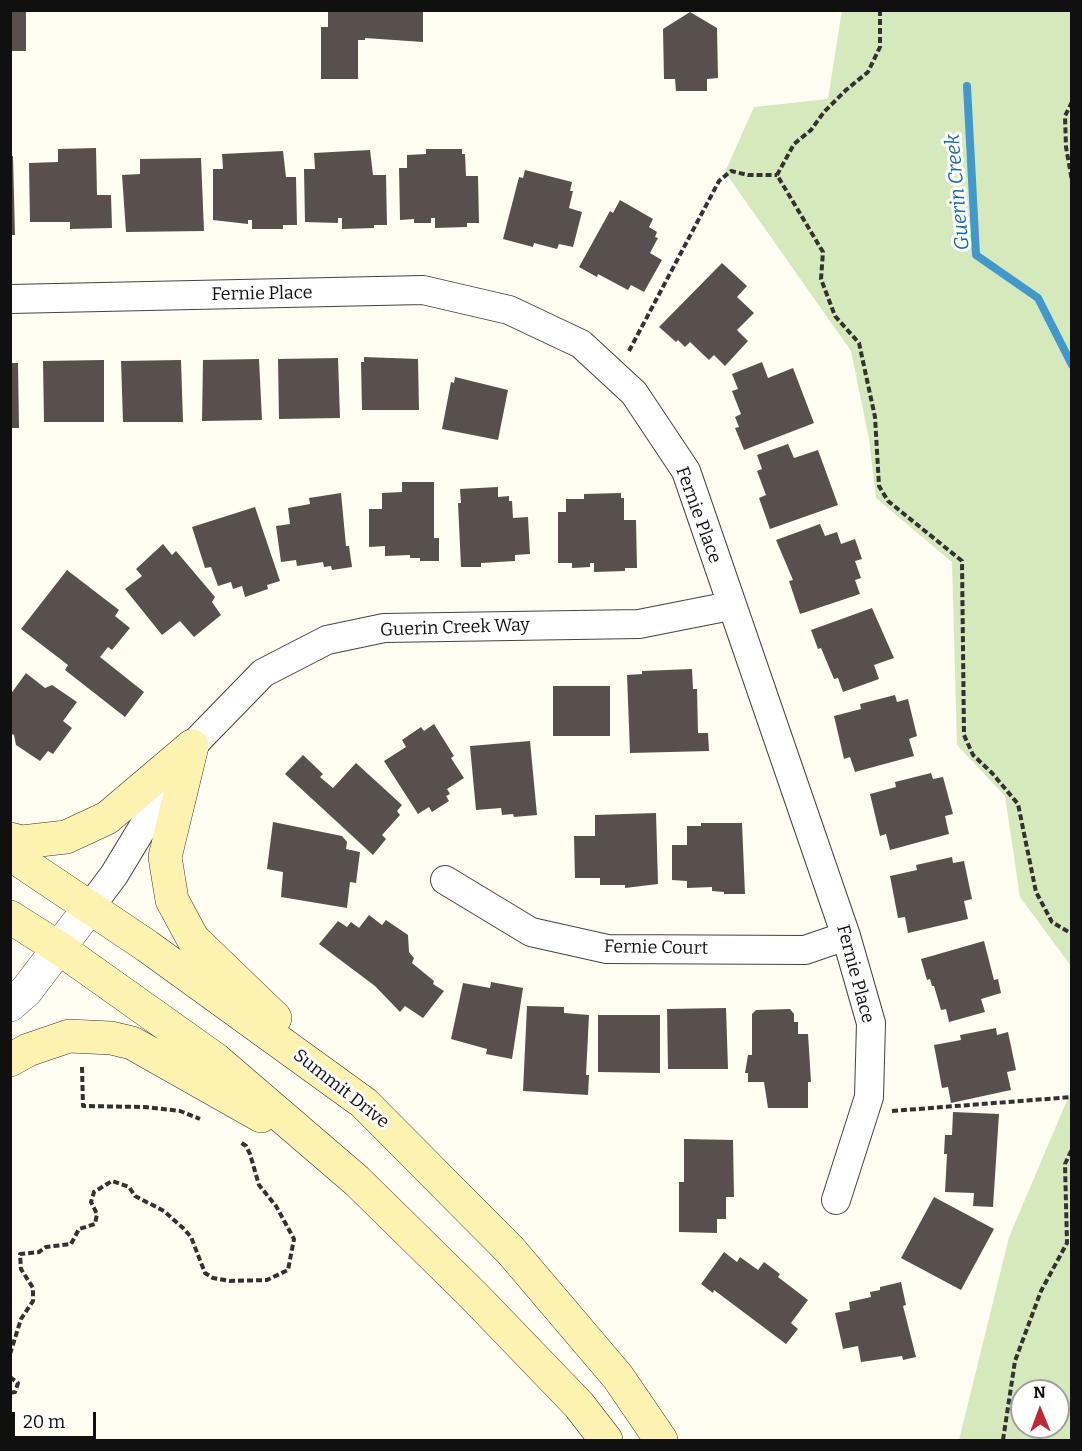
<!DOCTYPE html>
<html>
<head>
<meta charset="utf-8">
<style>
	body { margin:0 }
	#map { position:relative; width:1082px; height:1451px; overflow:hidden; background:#fffcf2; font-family:Bitter,serif }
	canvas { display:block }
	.frame { position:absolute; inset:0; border:12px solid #101010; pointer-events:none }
	.north { position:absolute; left:1010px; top:1379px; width:60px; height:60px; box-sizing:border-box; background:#fff; border:2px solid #9f9f9f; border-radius:50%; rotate:359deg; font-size:16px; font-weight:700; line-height:24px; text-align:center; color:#101010 }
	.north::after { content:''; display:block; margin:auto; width:21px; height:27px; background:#be2936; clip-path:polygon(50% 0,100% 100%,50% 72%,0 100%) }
	.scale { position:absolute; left:12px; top:1412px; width:84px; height:27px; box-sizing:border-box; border:3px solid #101010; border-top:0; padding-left:8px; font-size:18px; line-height:21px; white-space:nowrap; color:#101010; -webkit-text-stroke:4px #fff; paint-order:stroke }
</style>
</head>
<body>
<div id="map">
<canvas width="1082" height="1451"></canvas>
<div class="frame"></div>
<div class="north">N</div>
<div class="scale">20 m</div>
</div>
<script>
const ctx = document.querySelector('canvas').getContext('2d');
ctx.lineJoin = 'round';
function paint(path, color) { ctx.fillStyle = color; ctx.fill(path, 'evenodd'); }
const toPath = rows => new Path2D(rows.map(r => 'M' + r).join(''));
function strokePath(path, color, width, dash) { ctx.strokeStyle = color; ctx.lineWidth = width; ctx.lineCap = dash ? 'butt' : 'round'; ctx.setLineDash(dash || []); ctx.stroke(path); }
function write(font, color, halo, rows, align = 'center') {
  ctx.font = font + ' Bitter,serif'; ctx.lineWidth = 6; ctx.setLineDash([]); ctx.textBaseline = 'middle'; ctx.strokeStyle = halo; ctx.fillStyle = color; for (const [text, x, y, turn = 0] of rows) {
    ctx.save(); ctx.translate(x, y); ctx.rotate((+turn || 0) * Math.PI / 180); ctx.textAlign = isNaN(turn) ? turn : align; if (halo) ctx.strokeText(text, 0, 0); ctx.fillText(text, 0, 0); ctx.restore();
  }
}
paint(toPath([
	[842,10,1071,11,1071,966,1020,897,1005,796,957,745,952,562,876,498,869,439,851,351,725,172,754,107,828,99],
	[1071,1091,1071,1440,959,1440,1009,1237],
	[1022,1391,1058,1391,1058,1427,1022,1427]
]), '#d5e9bc');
strokePath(toPath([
	[967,86,976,255,1038,298,1072,365]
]), '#4098cb', 8);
paint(toPath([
	[10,10,26,10,26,51,10,51],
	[328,10,423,10,423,42,365,38,365,40,358,40,358,79,321,79,321,27,328,27],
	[690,12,717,28,718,78,707,79,707,91,676,91,675,79,664,79,663,29],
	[96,148,97,195,111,195,112,228,70,229,70,222,30,222,29,163,58,162,58,149],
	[426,149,462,149,462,154,465,154,466,176,478,176,479,223,467,223,467,227,435,228,435,218,431,218,431,223,414,223,414,219,400,220,399,168,407,168,407,155,426,154],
	[370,150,373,175,386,175,387,225,374,225,374,228,342,229,342,218,338,218,338,223,305,222,304,169,315,169,314,153],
	[283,151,286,177,296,177,297,225,283,225,283,229,252,229,252,220,248,220,248,224,213,220,213,169,223,169,222,154],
	[10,156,13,156,15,235,10,235],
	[201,158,204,231,126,232,122,175,140,174,140,159],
	[525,170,572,182,570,191,573,191,569,208,582,212,573,247,559,244,557,249,534,243,533,247,503,239,519,177,523,178],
	[620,200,653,219,649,227,657,232,655,237,658,238,650,253,662,260,644,292,631,285,628,290,598,274,597,277,579,267,610,211,613,213],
	[722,263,747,286,737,297,754,313,737,330,748,341,725,366,714,355,709,360,690,342,685,347,678,340,676,342,659,327],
	[364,357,418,359,419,410,362,410,361,362,364,362],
	[338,358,340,418,279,419,278,359],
	[259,359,262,420,202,421,203,360],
	[104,360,104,422,44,422,43,361],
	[181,360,183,422,123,422,121,361],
	[762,362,768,378,793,368,814,423,744,450,735,428,739,427,735,417,741,414,732,391,738,389,732,374],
	[10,363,18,363,19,428,10,428],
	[455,377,508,390,498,440,442,429,451,382,454,383],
	[788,444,794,458,818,450,838,505,770,529,759,498,766,495,757,471,762,469,757,455],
	[402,482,434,482,434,538,439,538,439,561,420,561,420,558,410,558,410,555,385,556,385,546,369,547,369,509,382,509,382,493,402,492],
	[498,487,498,497,509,496,509,501,512,501,513,518,528,517,530,554,515,555,515,561,481,563,481,567,461,567,458,503,461,503,460,489],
	[341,493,346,546,349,546,352,567,332,570,331,566,324,567,323,562,297,566,296,560,281,562,276,526,290,524,288,508,310,504,309,498],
	[621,493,621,498,624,498,624,520,636,520,637,568,625,568,625,571,594,572,594,563,590,563,590,567,572,568,572,563,558,563,558,512,566,512,566,499,584,499,584,494],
	[255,507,280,581,267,585,268,589,245,597,242,586,233,589,231,582,218,586,211,567,205,568,192,527],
	[820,524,825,536,837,532,841,544,855,539,862,559,855,561,861,578,855,580,860,594,800,614,789,581,793,580,776,540],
	[163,544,172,555,176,551,215,597,212,602,221,615,194,637,180,621,162,635,125,589,142,576,136,569],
	[67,570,119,610,115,616,130,628,112,650,108,647,100,657,144,692,125,717,65,670,68,665,21,629],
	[872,608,894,658,874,665,879,679,843,692,838,678,834,679,821,648,818,649,811,630],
	[692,669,693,689,697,689,698,733,708,733,709,751,630,753,627,675,642,674,642,671],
	[26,673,45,688,52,685,77,702,63,721,72,728,53,754,48,751,40,761,16,745,14,735,10,733,10,695],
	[553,686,610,686,610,736,553,736],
	[895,695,897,702,908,699,917,736,909,739,914,756,855,772,850,757,844,759,834,716,861,709,860,704],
	[434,724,454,756,451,758,464,778,447,789,450,794,446,796,449,801,432,812,429,807,418,814,384,761,406,747,402,740,421,727,424,731],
	[530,741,537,815,514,817,513,814,502,815,501,808,476,810,470,746],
	[303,755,323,774,320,777,333,788,356,763,402,805,397,811,400,815,382,835,386,839,373,855,285,774],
	[931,773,933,779,943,777,953,814,945,816,949,834,890,850,886,834,880,836,870,794,896,787,895,782],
	[656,813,658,884,625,888,625,885,600,885,600,878,575,878,574,836,595,836,595,815],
	[273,822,342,836,347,842,346,849,360,852,356,883,350,882,347,908,281,897,283,872,267,869],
	[701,823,742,823,745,894,724,894,724,892,712,891,712,887,687,888,687,881,672,880,672,845,687,845,687,826,701,826],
	[952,857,953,863,964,861,972,899,964,901,968,919,908,933,905,917,898,918,890,876,917,870,916,865],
	[369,915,382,925,386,920,408,935,409,952,414,958,412,963,434,981,433,984,444,991,423,1018,405,1006,400,1012,375,986,319,944,338,921,347,927,351,922,359,928],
	[984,941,994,980,998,979,1001,993,981,999,985,1012,949,1022,946,1009,941,1010,934,986,932,986,930,979,927,980,921,959],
	[491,982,523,988,512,1059,486,1054,487,1049,451,1039,463,983,490,988],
	[527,1006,564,1007,564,1013,589,1015,586,1075,589,1075,588,1095,523,1091],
	[726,1008,728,1069,668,1069,667,1009],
	[790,1009,794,1014,794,1022,798,1022,798,1034,808,1034,811,1082,808,1082,808,1108,768,1108,764,1082,748,1082,748,1073,745,1073,748,1055,752,1055,752,1014,756,1010],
	[598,1015,660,1015,660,1073,598,1072],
	[996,1028,997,1035,1008,1032,1016,1070,1007,1072,1011,1090,951,1103,948,1087,942,1088,934,1045,961,1040,960,1035],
	[953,1112,999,1114,993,1207,973,1206,974,1193,945,1192,947,1154,944,1154,945,1135,952,1135],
	[684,1139,733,1140,734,1197,726,1197,726,1219,717,1219,717,1233,679,1232,679,1182,684,1182],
	[934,1197,994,1229,961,1290,901,1258],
	[724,1252,737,1262,740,1257,758,1270,764,1262,780,1274,778,1277,808,1300,791,1323,798,1329,786,1344,714,1290,713,1293,701,1284],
	[901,1282,906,1305,903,1306,916,1357,903,1360,902,1356,861,1362,858,1346,843,1349,835,1313,850,1310,849,1302,871,1297,870,1292,880,1290,880,1287]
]), '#58504c');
const minor = toPath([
	[10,299,423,290,509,310,581,344,634,393,686,471,846,936,871,1023,869,1097,836,1200],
	[445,880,531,932,607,949,805,950,846,936],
	[90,907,114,875,192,746,263,673,327,640,384,628,639,624,730,606]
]);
const tertiary = toPath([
	[10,1005,26,991,90,907]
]);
const secondary = toPath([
	[192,746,165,857,172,900,193,939,275,1018],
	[10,839,22,842,66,837,107,818,192,746],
	[10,854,147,946,364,1103,511,1251,618,1377,661,1440],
	[10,917,59,948,215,1059,357,1181,474,1296,579,1405,606,1440],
	[10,1060,28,1050,69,1036,111,1038,132,1043,261,1116]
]);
strokePath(minor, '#434343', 30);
strokePath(tertiary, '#434343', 34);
strokePath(secondary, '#323232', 34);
strokePath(toPath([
	[880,10,880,47,868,72,846,90,824,112,811,130,794,144,777,175,823,252,821,279,835,316,859,343,875,417,879,486,888,501,962,561,964,735,973,755,992,773,1018,804,1036,892,1052,922,1072,934],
	[1072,102,1065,116,1066,147,1072,181],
	[629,351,719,181,731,171,748,175,777,175],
	[82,1067,83,1106,145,1107,180,1111,200,1119],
	[892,1111,1072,1097],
	[10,1354,21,1319,33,1301,33,1288,21,1269,20,1254,39,1252,46,1247,71,1244,79,1229,95,1224,97,1214,91,1202,94,1192,112,1181,129,1187,135,1196,164,1211,183,1228,191,1237,205,1273,213,1278,230,1281,267,1280,288,1270,294,1239,276,1206,259,1185,250,1154,246,1146,240,1142],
	[10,1377,18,1383,15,1392,10,1393],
	[1003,1440,1015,1361,1041,1291,1067,1243,1065,1164,1072,1149]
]), '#323232', 4, [6, 3]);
strokePath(minor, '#fff', 28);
strokePath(tertiary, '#fff', 33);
strokePath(secondary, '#fdf2af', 33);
write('18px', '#101010', '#fff', [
	["Fernie Place",262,294,-1],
	["Fernie Place",698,515,70],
	["Guerin Creek Way",455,628,-2],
	["Fernie Court",656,948,1],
	["Fernie Place",855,974,75],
	["Summit Drive",341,1089,38]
]);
write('italic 20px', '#1a6aa0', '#fff', [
	["Guerin Creek",958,192,-95]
]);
</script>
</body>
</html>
